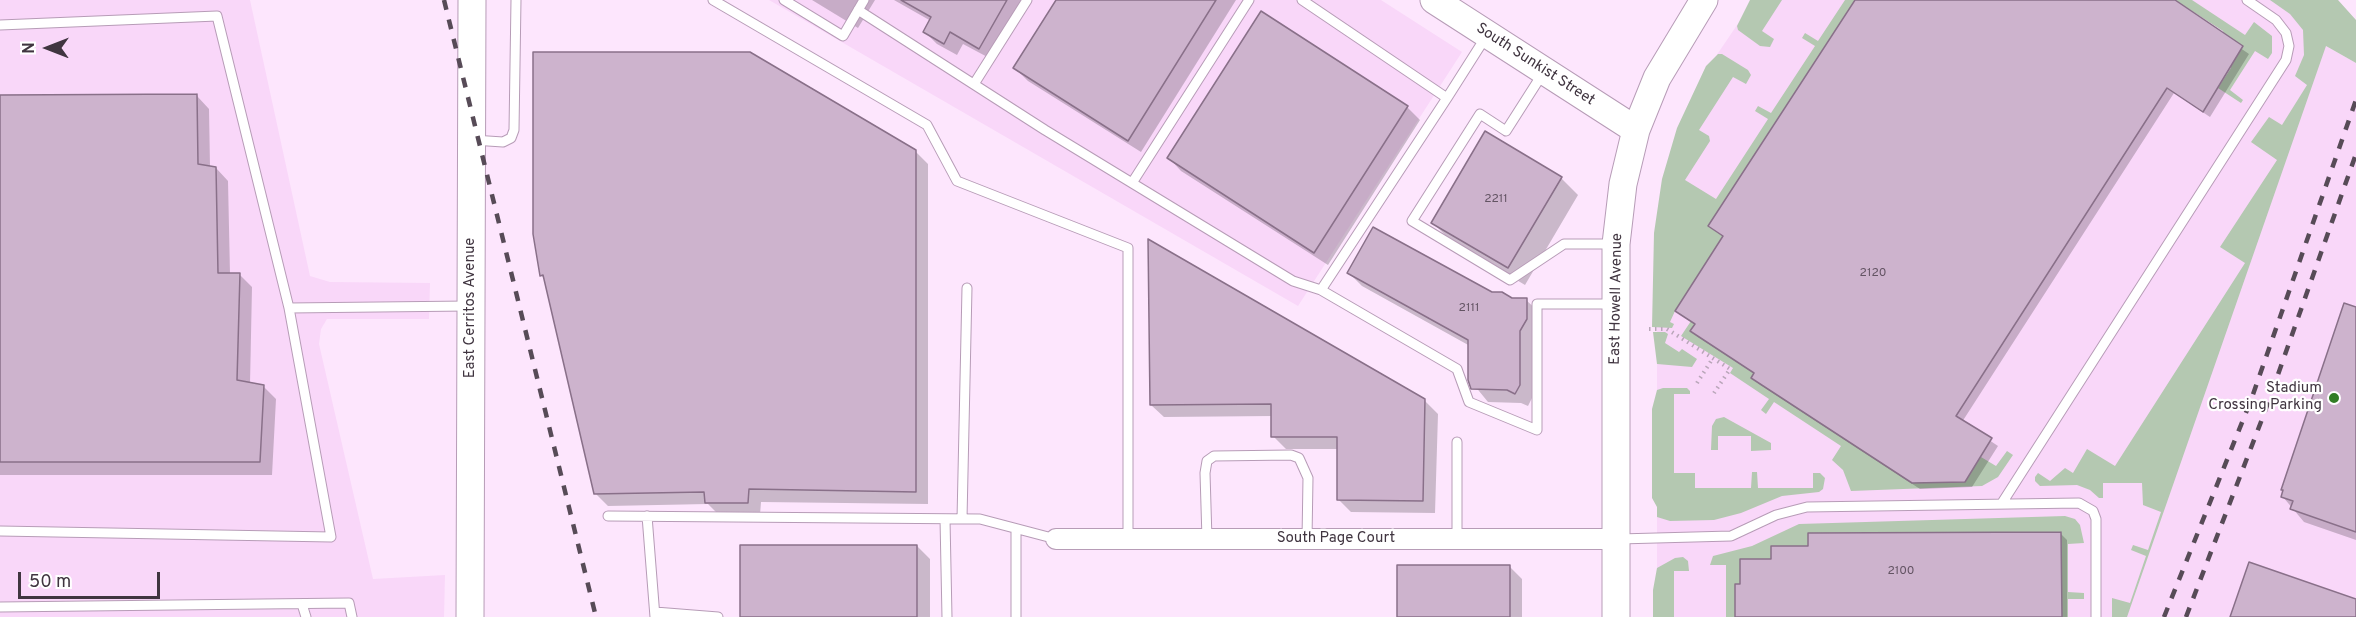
<!DOCTYPE html>
<html>
<head>
<meta charset="utf-8">
<style>
	body { margin:0 }
	#map { position:relative; width:2356px; height:617px; overflow:hidden; background:#fde6fd; font-family:Overpass,sans-serif }
	canvas { display:block }
	.north { position:absolute; left:18px; top:18px; width:60px; height:60px; -webkit-text-stroke:4px #fff; paint-order:stroke; rotate:270deg; font-size:16px; font-weight:700; line-height:24px; text-align:center; color:#403540 }
	.north::after { content:''; display:block; margin:auto; width:21px; height:27px; background:#403540; clip-path:polygon(50% 0,100% 100%,50% 72%,0 100%) }
	.scale { position:absolute; left:18px; top:572px; width:142px; height:27px; box-sizing:border-box; border:3px solid #403540; border-top:0; padding-left:8px; font-size:18px; line-height:21px; white-space:nowrap; color:#403540; -webkit-text-stroke:4px #fff; paint-order:stroke }
</style>
</head>
<body>
<div id="map">
<canvas width="2356" height="617"></canvas>
<div class="north">N</div>
<div class="scale">50 m</div>
</div>
<script>
const ctx = document.querySelector('canvas').getContext('2d');
ctx.lineJoin = 'round';
function paint(path, color) { ctx.fillStyle = color; ctx.fill(path, 'evenodd'); }
const toPath = rows => new Path2D(rows.map(r => 'M' + r).join(''));
function strokePath(path, color, width, dash) { ctx.strokeStyle = color; ctx.lineWidth = width; ctx.lineCap = dash ? 'butt' : 'round'; ctx.setLineDash(dash || []); ctx.stroke(path); }
function write(font, color, halo, rows, align = 'center') {
  ctx.font = font + ' Overpass,sans-serif'; ctx.lineWidth = 4.5; ctx.setLineDash([]); ctx.textBaseline = 'middle'; ctx.strokeStyle = halo; ctx.fillStyle = color; for (const [text, x, y, turn = 0] of rows) {
    ctx.save(); ctx.translate(x, y); ctx.rotate((+turn || 0) * Math.PI / 180); ctx.textAlign = isNaN(turn) ? turn : align; if (halo) ctx.strokeText(text, 0, 0); ctx.fillText(text, 0, 0); ctx.restore();
  }
}
paint(toPath([
	[0,0,250,0,310,276,330,282,430,283,429,319,327,319,321,329,319,344,373,579,445,575,444,617,0,617],
	[769,0,1381,0,1462,52,1298,306],
	[1754,0,2293,0,2326,46,2356,63,2356,617,1657,617,1657,259,1712,62]
]), '#f9d7f9');
paint(toPath([
	[1750,0,1782,0,1762,31,1774,39,1770,47,1760,46,1738,30,1737,26],
	[1845,0,1855,0,1708,226,1723,236,1675,311,1670,322,1674,324,1672,328,1652,327,1654,233,1662,179,1677,128,1706,66,1718,54,1722,54,1748,70,1751,75,1746,84,1733,77,1699,130,1709,136,1710,141,1685,180,1716,199,1768,119,1755,111,1758,106,1771,113,1815,46,1802,38,1805,33,1818,41],
	[2175,0,2192,0,2245,35,2254,22,2272,36,2272,53,2268,59,2255,51,2230,90,2243,100,2241,103,2218,88,2231,68,2223,31],
	[2270,0,2338,0,2356,20,2356,63,2326,46,2127,617,2112,617,2112,598,2130,603,2146,556,2131,550,2133,545,2148,550,2161,512,2143,505,2142,483,2103,483,2103,498,2099,498,2090,490,2077,485,2040,486,2035,481,2035,477,2038,473,2050,481,2065,468,2073,473,2087,449,2115,466,2245,263,2220,247,2277,160,2251,142,2269,117,2282,125,2307,85,2295,76,2304,55,2303,30,2290,14],
	[1691,321,1695,324,1690,331,1754,373,1751,378,1965,481,1981,457,1996,466,2007,451,2013,455,1998,477,1982,486,1851,491,1843,470,1832,460,1841,446,1774,402,1766,414,1761,410,1769,399,1730,373,1733,368,1681,336],
	[1653,332,1665,332,1668,334,1665,343,1679,352,1682,349,1697,359,1692,367,1657,364],
	[1663,388,1687,388,1690,391,1690,394,1674,394,1674,473,1695,473,1695,488,1751,488,1752,472,1757,472,1758,488,1813,488,1813,473,1820,473,1825,478,1823,489,1819,492,1782,496,1741,513,1714,520,1670,521,1657,517,1657,507,1652,498,1652,409,1657,390],
	[1724,417,1771,443,1771,450,1751,451,1751,436,1718,436,1718,450,1711,450,1712,426,1716,419],
	[2065,516,2075,519,2080,525,2084,543,2068,544,2068,592,2084,593,2084,599,2068,599,2068,617,2062,617,2061,532,1808,533,1808,546,1771,546,1771,559,1740,584,1735,585,1735,617,1726,617,1726,565,1710,565,1713,556,1752,546,1799,524],
	[1683,557,1688,561,1689,571,1674,571,1674,617,1653,617,1653,590,1657,568,1675,558]
]), '#b4c8b1');
paint(toPath([
	[812,0,875,0,858,28],
	[894,0,1027,0,993,60,963,44,957,55,937,44,925,32,931,21],
	[1057,0,1236,0,1141,152,1028,81,1015,68],
	[1856,0,2170,0,2249,54,2210,117,2174,93,1962,422,1998,446,1972,487,1920,489,1759,384,1753,378,1755,374,1698,337,1692,331,1696,325,1677,311,1724,238,1710,226],
	[1261,13,1407,107,1420,120,1328,265,1181,171,1169,158],
	[197,96,209,109,210,167,216,168,228,181,230,274,239,274,252,287,250,384,263,386,276,399,272,475,0,475,0,97],
	[915,151,928,164,928,504,761,502,760,515,719,515,708,504,608,506,595,493,546,280,541,275],
	[1561,178,1578,195,1525,285,1450,240,1433,223],
	[1349,273,1526,300,1539,312,1539,333,1532,344,1532,398,1528,406,1521,403,1488,402,1470,380,1470,346,1362,286],
	[2356,309,2356,540,2304,522,2283,497],
	[1425,401,1438,414,1435,513,1351,512,1338,499,1338,449,1286,449,1273,436,1273,416,1164,417,1151,405],
	[2061,534,2067,540,2067,617,1737,617,1742,586,1772,561,1810,548],
	[917,546,930,559,930,617,742,617],
	[1510,567,1522,579,1522,617,1398,617]
]), '#0003');
const building = toPath([
	[901,0,1007,0,979,49,950,32,944,44,923,32,931,17,901,0],
	[1056,0,1216,0,1128,141,1013,68,1056,0],
	[1855,0,2175,0,2243,46,2203,112,2167,88,1956,416,1992,438,1965,482,1912,483,1751,378,1754,373,1690,331,1695,324,1675,311,1723,236,1708,226,1855,0],
	[1261,11,1408,106,1314,253,1167,158,1261,11],
	[533,52,750,52,916,150,916,492,749,489,748,503,705,503,704,492,594,494,543,275,540,276,533,234,533,52],
	[197,94,198,164,216,167,218,273,240,273,237,380,264,385,260,462,0,462,0,95,197,94],
	[1485,131,1562,177,1508,268,1431,223,1485,131],
	[1373,227,1492,292,1502,292,1512,298,1527,298,1527,319,1520,331,1520,385,1515,394,1507,390,1471,389,1468,380,1468,340,1347,273,1373,227],
	[1148,239,1425,399,1423,501,1337,500,1337,437,1271,437,1271,404,1150,405,1148,239],
	[2344,303,2356,307,2356,532,2290,509,2293,501,2281,497,2283,490,2281,490,2344,303],
	[2061,532,2062,617,1735,617,1735,584,1740,584,1740,559,1771,559,1771,546,1808,546,1808,533,2061,532],
	[740,545,917,545,917,617,740,617,740,545],
	[2249,562,2356,599,2356,617,2230,617,2249,562],
	[1397,565,1510,565,1510,617,1397,617,1397,565]
]);
paint(building, '#cdb3cd');
strokePath(building, '#897089', 1.5);
const lane = toPath([
	[713,0,927,125,957,181,1128,248,1128,539],
	[784,0,843,36,864,0],
	[1302,0,1447,98,1487,35],
	[858,10,1045,130,1293,281,1321,290],
	[0,25,217,16,289,308,331,537,0,531],
	[1543,73,1506,131,1480,114,1412,221,1510,280,1564,244,1615,244],
	[974,84,1027,0],
	[1447,98,1321,290,1457,369,1469,402,1537,430,1537,304,1614,304],
	[473,140,503,142,511,138,514,130,516,0],
	[1132,183,1249,0],
	[289,308,468,306],
	[1457,442,1457,539],
	[2002,503,2286,60,2289,46,2286,33,2276,20,2247,0],
	[608,516,980,519,1056,539],
	[647,516,655,617],
	[945,519,947,617],
	[962,519,967,288],
	[1207,539,1205,473,1207,461,1214,456,1291,455,1299,458,1308,478,1307,539],
	[1619,539,1731,536,1776,515,1807,507,2079,503,2093,511,2096,519,2096,617],
	[302,604,306,617],
	[0,607,349,603,352,617],
	[655,612,718,617],
	[1016,617,1016,529]
]);
const street = toPath([
	[1056,539,1616,539]
]);
const secondary = toPath([
	[1434,0,1636,130],
	[470,617,472,0],
	[1616,617,1616,244,1623,184,1636,130,1657,78,1704,0]
]);
strokePath(lane, '#b79cb7', 11);
strokePath(street, '#b79cb7', 22);
strokePath(secondary, '#b79cb7', 29);
strokePath(toPath([
	[1649,329,1667,329,1730,369,1714,393],
	[1697,383,1713,358]
]), '#b9a6b9', 4, [1.5, 4.5]);
strokePath(lane, '#fff', 9);
strokePath(street, '#fff', 20);
strokePath(secondary, '#fff', 27);
strokePath(toPath([
	[444,0,596,617],
	[2164,617,2251,400,2356,100],
	[2186,617,2264,414,2356,154]
]), '#574b57', 4.5, [10, 10]);
for (const [x, y, r, color] of [
	[2334,398,6,"#317d25"]
]) { const dot = new Path2D(); dot.arc(x, y, r, 0, 2 * Math.PI); ctx.fillStyle = color; ctx.fill(dot); strokePath(dot, '#fff', 2); }
write('12px', '#635463', null, [
	["2211",1496,200],
	["2120",1873,274],
	["2111",1469,309],
	["2100",1901,572]
]);
write('15px', '#403540', '#fff', [
	["South Sunkist Street",1535,65,33],
	["East Howell Avenue",1617,299,-89],
	["East Cerritos Avenue",471,308,-90],
	["South Page Court",1336,539]
]);
write('15px', '#403540', '#fff', [
	["Stadium",2322,389],
	["Crossing Parking",2322,406]
], 'right');
</script>
</body>
</html>
